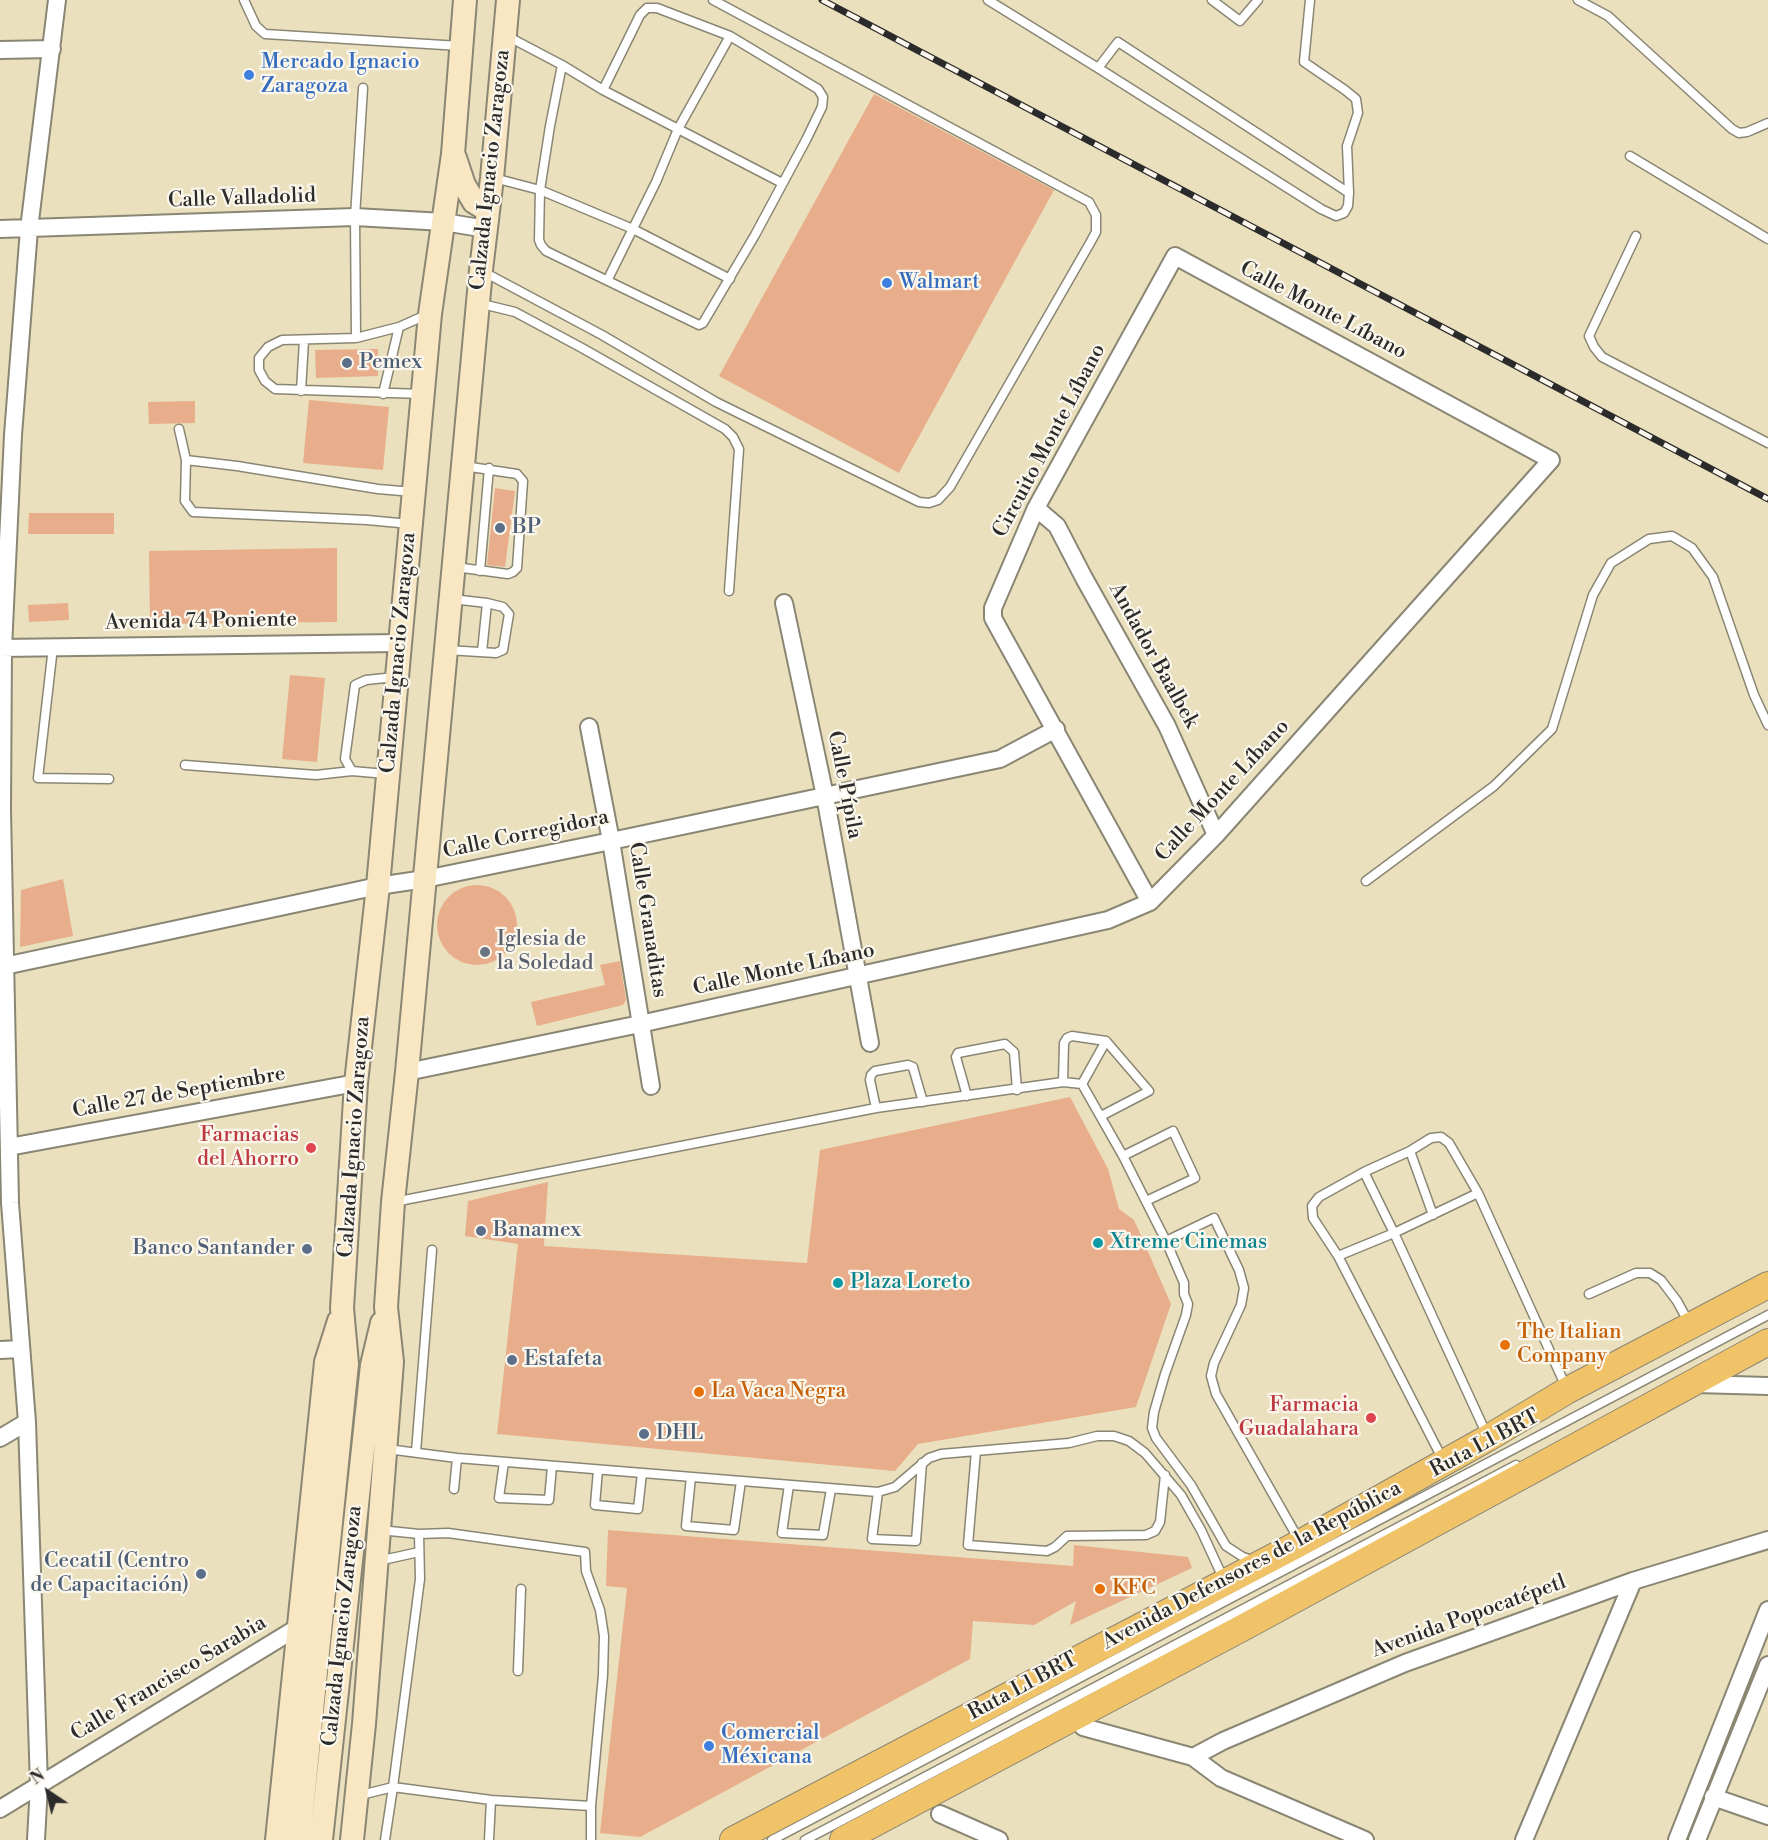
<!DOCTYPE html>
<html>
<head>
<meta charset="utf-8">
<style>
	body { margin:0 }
	#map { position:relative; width:1768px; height:1840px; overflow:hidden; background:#eae0bd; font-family:"Libre Bodoni",serif }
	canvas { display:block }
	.north { position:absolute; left:18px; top:1762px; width:60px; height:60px; -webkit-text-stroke:4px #fbf7ec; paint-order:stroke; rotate:325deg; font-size:16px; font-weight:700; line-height:24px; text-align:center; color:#2b2b2b }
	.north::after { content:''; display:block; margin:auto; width:21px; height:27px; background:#2b2b2b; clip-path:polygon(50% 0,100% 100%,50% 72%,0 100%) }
</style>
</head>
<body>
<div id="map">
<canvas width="1768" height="1840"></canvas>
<div class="north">N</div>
</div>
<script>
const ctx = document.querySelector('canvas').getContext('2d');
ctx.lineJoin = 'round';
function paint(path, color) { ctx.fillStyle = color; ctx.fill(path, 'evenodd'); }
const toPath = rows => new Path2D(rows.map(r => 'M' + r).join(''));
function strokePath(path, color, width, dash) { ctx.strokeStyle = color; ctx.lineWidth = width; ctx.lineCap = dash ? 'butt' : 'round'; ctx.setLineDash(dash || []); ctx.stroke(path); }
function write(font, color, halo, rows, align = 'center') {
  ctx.font = font + ' "Libre Bodoni",serif'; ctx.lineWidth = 4.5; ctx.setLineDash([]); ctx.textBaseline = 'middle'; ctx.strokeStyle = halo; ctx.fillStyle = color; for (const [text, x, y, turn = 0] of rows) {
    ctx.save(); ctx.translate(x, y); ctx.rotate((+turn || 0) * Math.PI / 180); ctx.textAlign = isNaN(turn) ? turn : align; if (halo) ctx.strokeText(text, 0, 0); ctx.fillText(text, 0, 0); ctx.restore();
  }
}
paint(toPath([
	[874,94,1054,190,899,473,719,376],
	[378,349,378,376,316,378,315,350],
	[309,400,389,407,383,470,303,463],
	[195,401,195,423,149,424,148,402],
	[495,488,515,491,505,567,487,565],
	[29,513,114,513,114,534,28,534],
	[337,548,337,622,150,624,149,551],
	[68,603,69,620,29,622,28,605],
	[290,675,325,678,317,762,282,759],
	[63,879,73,936,20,947,21,890],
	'437 925a40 40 0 1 1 80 0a40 40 0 1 1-80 0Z',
	[620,961,626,1000,623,1005,537,1026,531,1002,605,985,600,965],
	[1070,1097,1108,1169,1119,1209,1134,1220,1171,1304,1136,1407,918,1444,895,1471,497,1434,518,1244,465,1236,468,1201,548,1182,544,1246,807,1263,820,1150],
	[608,1530,1073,1566,1074,1545,1188,1557,1192,1568,1070,1625,1076,1601,1034,1625,973,1621,970,1659,640,1837,600,1833,627,1588,606,1586]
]), '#e8ad8a');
const lane = toPath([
	[244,0,256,26,265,34,460,46],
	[988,0,1098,68,1118,42,1349,193,1347,146,1358,113,1356,99,1345,90,1304,62,1310,0],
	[1212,0,1240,21,1258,0],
	[1578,0,1608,16,1732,129,1739,133,1747,132,1768,123],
	[507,36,562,65,603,90,782,183],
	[562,65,550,126,540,190,539,240,541,245,546,251,699,325,703,323,755,235,806,140,822,107,823,97,818,89,730,36,657,8,647,8,640,15,603,90],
	[1098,68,1321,209,1336,216,1344,213,1348,206,1349,193],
	[1630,156,1768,239],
	[494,178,540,190,633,229,730,279],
	[1636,236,1589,336,1594,347,1602,357,1768,443],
	[482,271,602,335,716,402,919,502,929,503,938,500,950,487,1090,243,1096,232,1096,215,1089,202,713,0],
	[608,279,656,182,678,129,730,36],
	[478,303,515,312,582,348,725,429,733,437,739,449,729,591],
	[356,338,355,217,363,88],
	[301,391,304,340],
	[383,394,399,327],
	[422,394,275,389,265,381,259,370,259,358,268,347,282,340,356,338,399,327,426,315],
	[179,429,186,460,237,466,378,489,413,492],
	[186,460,185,501,193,512,367,520,410,524],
	[455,567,508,574,513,572,517,568,523,481,517,474,464,466],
	[480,571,489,468],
	[53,647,38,778,109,779],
	[447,650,496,653,503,650,509,614,503,607,487,603,452,599],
	[482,652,487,603],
	[185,765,316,775,352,771],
	[386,774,352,771,345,759,355,685,366,680,395,677],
	[1366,881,1494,786,1552,729,1593,595,1611,563,1649,539,1672,536,1692,548,1713,577,1754,695,1768,725],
	[1063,1082,1064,1043,1067,1038,1072,1036,1106,1041,1082,1084],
	[1082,1084,1123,1156,1166,1241,1184,1283,1184,1294,1188,1304,1186,1315,1165,1374,1154,1412,1152,1428,1156,1438,1191,1485,1226,1546,1243,1557,1254,1561],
	[967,1096,956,1057,958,1053,1005,1044,1014,1052,1017,1090],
	[876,1108,870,1080,871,1075,875,1071,908,1065,913,1067,914,1071,923,1102],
	[1101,1116,1149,1091,1106,1041],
	[1410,1151,1433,1215],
	[1123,1156,1173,1131,1195,1178,1146,1201],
	[1364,1172,1394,1233,1487,1435],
	[394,1202,876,1108,1063,1082,1082,1084],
	[1166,1241,1214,1218,1239,1270,1244,1288,1241,1305,1214,1363,1211,1376,1216,1394,1299,1540],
	[1338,1256,1313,1218,1312,1206,1319,1197,1364,1172,1410,1151,1431,1138,1441,1137,1449,1143,1478,1193],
	[1589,1294,1636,1273,1650,1273,1661,1280,1677,1301,1689,1323],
	[387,1449,457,1458,878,1492,895,1487,929,1458,941,1454,1069,1443,1097,1436,1114,1436,1129,1441,1145,1453,1181,1495,1201,1530,1224,1580],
	[976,1451,968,1545,1047,1551,1055,1547,1067,1536,1146,1535,1155,1531,1160,1522,1165,1475],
	[416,1452,432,1250],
	[1443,1460,1338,1256,1394,1233,1478,1193,1566,1387],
	[504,1462,499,1498,549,1500,552,1466],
	[598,1470,595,1505,638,1509,642,1473],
	[691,1477,686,1526,734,1530,741,1481],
	[789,1485,782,1533,823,1535,831,1489],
	[454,1489,457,1458],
	[878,1492,872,1539,916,1541,922,1463],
	[380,1530,419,1534,448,1533,585,1552,586,1571,600,1610,604,1636,603,1675,591,1806,591,1840],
	[419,1534,420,1579,393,1787,491,1800,591,1806],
	[378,1561,419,1552],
	[518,1671,521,1589],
	[357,1796,393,1787,385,1840],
	[489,1840,491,1800],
	[772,1840,1768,1315],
	[805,1840,1516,1465]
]);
const street = toPath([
	[0,50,52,49],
	[0,229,355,217,444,222,486,229],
	[1036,508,1057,526,1084,578,1167,726,1216,835],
	[784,603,825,796,870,1043],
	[0,648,399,643],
	[589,727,611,841,651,1086],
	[0,967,378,886,425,879,611,841,1000,759,1056,729],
	[407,1072,640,1024,1108,920,1150,902,1216,835,1551,460,1175,256,1036,508,993,608,993,618,999,629,1150,902],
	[9,1147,356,1083],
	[0,1350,21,1349],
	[1696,1384,1768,1386],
	[0,1438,27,1422],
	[1083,1727,1193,1757,1221,1778,1365,1840],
	[1193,1757,1223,1741,1405,1663,1633,1581,1768,1540],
	[1713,1797,1768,1816],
	[0,1809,300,1626],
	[940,1814,999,1840],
	[36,1840,39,1785,27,1422,10,1203,2,810,3,648,13,435,29,229,57,0],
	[1524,1840,1633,1581],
	[1677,1840,1768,1610],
	[1697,1840,1768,1665]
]);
const secondary = toPath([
	[455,158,464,185,470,195,474,202,487,210],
	[277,1840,326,1362,339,1321],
	[299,1840,347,1364,342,1308,356,1083,378,886,430,314,453,154,465,0],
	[321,1840,372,1365,382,1323],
	[352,1840,364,1724,392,1362,386,1307,393,1202,407,1072,481,270,492,178,508,0]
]);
const primary = toPath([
	[733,1840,1300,1543,1488,1438,1568,1390,1768,1285],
	[843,1840,1246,1626,1768,1342]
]);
strokePath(lane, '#8a8674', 11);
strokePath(street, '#8a8674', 20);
strokePath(secondary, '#8a8674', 26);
strokePath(primary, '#8a8674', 28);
strokePath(lane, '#fff', 8);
strokePath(street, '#fff', 16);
strokePath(secondary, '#f9e7c3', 22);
strokePath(primary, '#f1c369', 26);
const rail = toPath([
	[822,0,1768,499]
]);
strokePath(rail, '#2b2b2b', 7);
strokePath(rail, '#fbf7ec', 4.5, [14]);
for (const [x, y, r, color] of [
	[249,75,6,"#3f7fe0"],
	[887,283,6,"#3f7fe0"],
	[347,363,6,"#5c6f8a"],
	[500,528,6,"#5c6f8a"],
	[485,952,6,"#6b7280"],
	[311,1148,6,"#e0444e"],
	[481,1231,6,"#5c6f8a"],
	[1098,1243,6,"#0f9aa8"],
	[307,1249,6,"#5c6f8a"],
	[838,1283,6,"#0f9aa8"],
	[1505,1345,6,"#e8710a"],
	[512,1360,6,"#5c6f8a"],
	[699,1392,6,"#e8710a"],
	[1371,1418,6,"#e0444e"],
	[644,1434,6,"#5c6f8a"],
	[201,1574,6,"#5c6f8a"],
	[1100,1589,6,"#e8710a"],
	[709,1746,6,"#3f7fe0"]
]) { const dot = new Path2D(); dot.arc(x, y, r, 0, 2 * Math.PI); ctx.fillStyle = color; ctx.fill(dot); strokePath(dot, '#fbf7ec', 2); }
write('21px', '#366cbe', '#fbf7ec', [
	["Mercado Ignacio",261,63],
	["Zaragoza",261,87],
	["Walmart",899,283],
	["Comercial",721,1734],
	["Méxicana",721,1758]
], 'left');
write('21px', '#2b2b2b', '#fbf7ec', [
	["Calzada Ignacio Zaragoza",491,170,-84],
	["Calle Valladolid",242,199,-2],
	["Calle Monte Líbano",1323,311,28],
	["Circuito Monte Líbano",1050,441,-62],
	["Avenida 74 Poniente",201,622,-1],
	["Calzada Ignacio Zaragoza",399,653,-85],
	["Andador Baalbek",1153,656,61],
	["Calle Pípila",844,785,79],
	["Calle Monte Líbano",1223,791,-47],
	["Calle Corregidora",526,835,-12],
	["Calle Granaditas",647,920,81],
	["Calle Monte Líbano",784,970,-12],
	["Calle 27 de Septiembre",179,1093,-10],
	["Calzada Ignacio Zaragoza",355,1137,-86],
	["Ruta L1 BRT",1485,1444,-28],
	["Avenida Defensores de la República",1252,1566,-28],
	["Avenida Popocatépetl",1469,1617,-20],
	["Calzada Ignacio Zaragoza",343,1626,-84],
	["Calle Francisco Sarabia",169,1679,-31],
	["Ruta L1 BRT",1023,1687,-28]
]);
write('21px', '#4e5e75', '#fbf7ec', [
	["Pemex",359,363],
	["BP",512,528],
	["Banamex",493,1231],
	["Banco Santander",295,1249,"right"],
	["Estafeta",524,1360],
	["DHL",656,1434],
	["CecatiI (Centro",189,1562,"right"],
	["de Capacitación)",189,1586,"right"]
], 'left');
write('21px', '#5b616d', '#fbf7ec', [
	["Iglesia de",497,940],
	["la Soledad",497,964]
], 'left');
write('21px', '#be3a42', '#fbf7ec', [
	["Farmacias",299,1136],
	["del Ahorro",299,1160],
	["Farmacia",1359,1406],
	["Guadalahara",1359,1430]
], 'right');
write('21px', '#0d838f', '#fbf7ec', [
	["Xtreme Cinemas",1110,1243],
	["Plaza Loreto",850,1283]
], 'left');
write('21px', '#c56008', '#fbf7ec', [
	["The Italian",1517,1333],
	["Company",1517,1357],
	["La Vaca Negra",711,1392],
	["KFC",1112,1589]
], 'left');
</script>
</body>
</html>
